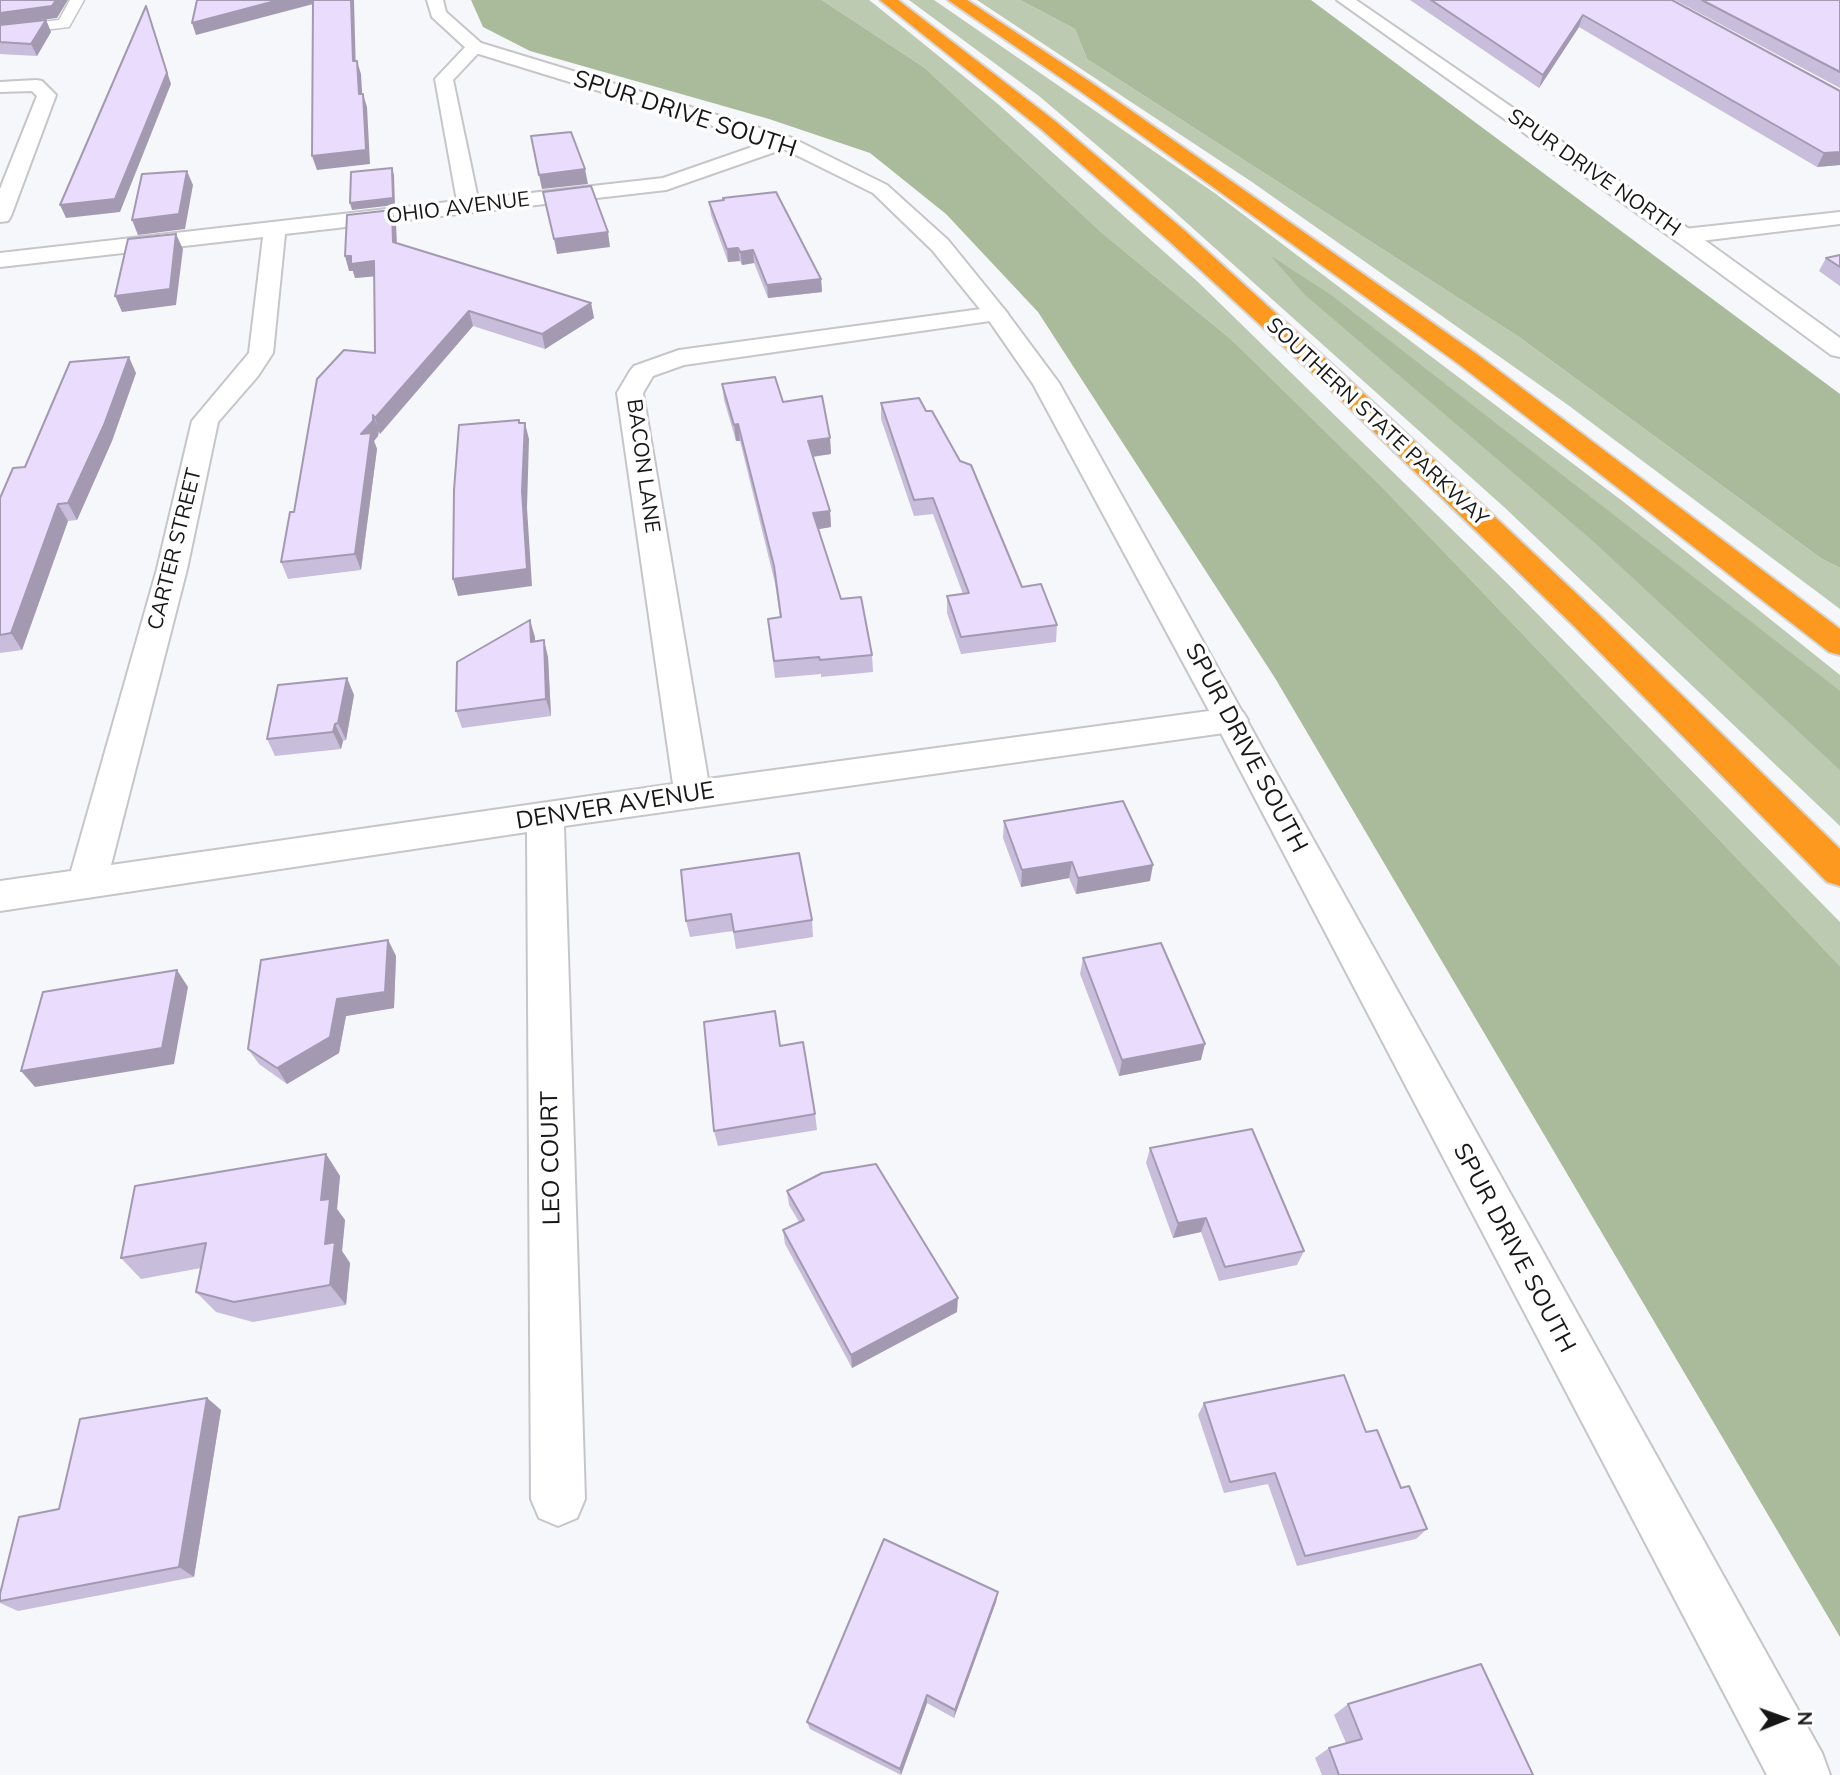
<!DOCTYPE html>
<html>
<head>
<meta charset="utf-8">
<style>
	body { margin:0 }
	#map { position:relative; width:1840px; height:1775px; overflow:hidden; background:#f6f7fa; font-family:Mulish,sans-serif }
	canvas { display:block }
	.north { position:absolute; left:1749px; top:1684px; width:70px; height:70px; -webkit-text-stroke:5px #fff; paint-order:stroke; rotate:89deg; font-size:19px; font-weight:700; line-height:28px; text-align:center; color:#171718 }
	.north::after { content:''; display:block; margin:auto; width:24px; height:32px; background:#171718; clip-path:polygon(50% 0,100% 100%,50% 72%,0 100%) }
</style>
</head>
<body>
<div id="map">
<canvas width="1840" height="1775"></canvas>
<div class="north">N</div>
</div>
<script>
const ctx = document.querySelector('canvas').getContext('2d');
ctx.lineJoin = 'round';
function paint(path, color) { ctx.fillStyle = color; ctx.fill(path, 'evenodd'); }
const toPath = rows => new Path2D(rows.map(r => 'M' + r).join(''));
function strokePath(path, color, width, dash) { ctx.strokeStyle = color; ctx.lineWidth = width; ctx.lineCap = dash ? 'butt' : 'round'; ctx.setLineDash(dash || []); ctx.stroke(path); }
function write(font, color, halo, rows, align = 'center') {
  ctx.font = font + ' Mulish,sans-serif'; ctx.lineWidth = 7; ctx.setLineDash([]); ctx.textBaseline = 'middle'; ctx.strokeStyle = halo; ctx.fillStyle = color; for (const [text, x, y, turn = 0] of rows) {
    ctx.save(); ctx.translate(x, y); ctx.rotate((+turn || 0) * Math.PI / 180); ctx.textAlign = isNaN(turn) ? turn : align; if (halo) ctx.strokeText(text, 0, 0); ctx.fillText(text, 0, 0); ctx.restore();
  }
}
paint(toPath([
	[822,0,869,0,873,3,998,104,1198,282,1511,587,1840,922,1840,966,1382,487,1233,341,1101,232,925,68],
	[909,0,934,0,1216,194,1625,503,1840,675,1840,826,1504,507,1168,206,1039,96],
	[977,0,1020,0,1075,29,1087,59,1519,337,1822,559,1840,568,1840,609,1568,405,1252,182]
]), '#bbcab0');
paint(toPath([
	[471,0,822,0,925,68,1101,232,1233,341,1382,487,1840,966,1840,1637,1275,678,1038,312,946,214,870,153,769,119,530,51,483,27],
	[1020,0,1311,0,1840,394,1840,568,1822,559,1519,337,1087,59,1075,29],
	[1271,256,1331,295,1840,691,1840,770,1593,541,1304,294]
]), '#aabb9c');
const lane = toPath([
	[70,0,84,0,69,27,0,35,0,27,59,20,70,0]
]);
const street = toPath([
	[475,42,484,47,453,80,478,199,663,178,778,138,792,138,795,142,792,146,666,190,285,234,273,353,258,376,218,422,187,569,111,865,673,784,617,393,630,371,634,366,679,350,996,307,1004,309,1008,314,1004,319,684,365,653,376,643,393,708,779,1231,708,1243,712,1248,720,1243,728,1231,732,564,826,585,1499,577,1518,558,1526,539,1518,531,1499,527,832,0,911,0,881,71,871,157,569,192,421,249,353,263,237,0,267,0,253,457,201,435,79,469,43,475,42],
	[36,80,42,81,56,95,11,216,8,221,0,222,0,189,37,96,32,91,0,92,0,82,36,80],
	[1840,212,1840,224,1684,243,1676,241,1673,236,1676,231,1684,229,1840,212]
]);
const secondary = toPath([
	[427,0,443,0,446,12,481,43,792,138,887,185,948,240,1004,309,1059,383,1822,1753,1830,1775,1767,1775,1214,720,1033,384,988,319,932,250,873,193,778,146,469,51,432,17,427,0],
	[1337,0,1356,0,1692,231,1840,338,1840,357,1831,355,1676,241,1337,0]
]);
const highway = toPath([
	[880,0,898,0,1055,121,1184,230,1348,379,1596,612,1840,849,1840,886,1827,882,1574,626,1330,389,1168,240,1041,129,880,0],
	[948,0,967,0,1092,83,1478,355,1840,629,1840,655,1829,652,1460,365,1080,91,948,0]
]);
strokePath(lane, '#c6c6c9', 3);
strokePath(street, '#c6c6c9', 4);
strokePath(secondary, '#c6c6c9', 4);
strokePath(highway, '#d5d5d5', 4);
paint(lane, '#fff');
paint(street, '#fff');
paint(secondary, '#fff');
paint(highway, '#fd991e');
paint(toPath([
	[1410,0,1672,0,1840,165,1817,167,1579,27,1539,88],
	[1675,0,1840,0,1840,88],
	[46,20,51,32,37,56,0,54,0,25],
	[723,198,821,279,822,292,768,298,754,263,742,265,740,261,728,262,711,215,709,202,723,200],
	[396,224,397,244,591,303,594,318,545,349,473,326,380,434,379,430,378,436,374,441,377,449,361,570,288,579,281,562,294,512,375,353,374,276,355,278,353,271,349,271],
	[1840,255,1840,286,1819,271,1826,258],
	[136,373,112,441,77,520,68,521,22,650,0,653,0,498],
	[722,384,783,402,830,438,831,454,813,457,830,511,831,527,818,529,841,599,872,655,873,672,821,677,821,674,775,678,768,619,780,617,775,583,740,441,736,441,724,400],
	[881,403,926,411,1022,587,1057,625,1056,642,961,654,947,613,947,596,963,594,933,514,914,516,881,419],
	[535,637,535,641,548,657,551,716,462,728,456,711],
	[347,678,354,695,346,740,343,741,341,749,275,756,267,739],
	[1004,821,1150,881,1076,894,1069,878,1021,887,1003,838],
	[681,870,812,920,813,937,736,949,733,931,690,937,686,921],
	[388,940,396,956,394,1008,346,1016,339,1053,287,1084,259,1064,248,1049],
	[1083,958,1201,1060,1119,1076,1080,974],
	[780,1046,815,1114,817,1130,718,1146,714,1131],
	[1150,1148,1304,1251,1297,1265,1219,1281,1201,1232,1173,1238,1146,1163],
	[326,1154,340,1176,337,1209,345,1220,342,1251,350,1263,346,1305,253,1322,216,1312,196,1292,201,1268,141,1279,121,1258],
	[787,1191,957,1312,852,1368,785,1244,783,1230,799,1222,789,1205],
	[207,1398,221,1410,194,1577,18,1611,0,1603,0,1594,59,1509],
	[1204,1403,1366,1432,1427,1529,1416,1539,1297,1566,1268,1484,1224,1493,1198,1415],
	[998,1592,996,1602,954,1718,927,1703,901,1775,810,1729,807,1722],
	[1348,1704,1533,1775,1322,1775,1315,1758,1329,1748,1346,1743,1334,1715]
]), '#c8bdda');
paint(toPath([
	[56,0,68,0,57,18,0,25,0,13],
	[279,0,316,0,317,3,196,35,192,23],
	[351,0,354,0,356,74,353,61],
	[146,6,171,84,120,212,66,218,60,205],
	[1583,15,1579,27,1539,88,1543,75],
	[46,20,51,32,37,56,31,44],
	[357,61,361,74,363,107,359,94],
	[363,94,367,107,370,164,317,170,312,156],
	[1840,152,1840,165,1817,167,1824,153],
	[392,168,394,175,395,205,352,210,350,203],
	[585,169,588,184,542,189,539,175],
	[187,171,193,185,185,229,138,235,132,220],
	[392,210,396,224,397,257,393,242],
	[608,232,610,247,557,254,554,239],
	[176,234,183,249,176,305,122,312,115,296],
	[738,248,740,261,728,262,727,249],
	[753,250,754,263,742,265,740,252],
	[345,256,351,256,374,261,378,276,355,278,353,271,349,271],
	[821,279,822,292,768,298,767,285],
	[591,303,594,318,545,349,542,334],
	[469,311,473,326,380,434,375,418],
	[129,357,136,373,112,441,77,520,68,503],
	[373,415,379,430,378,436,374,441,377,449,361,570,355,554,361,434],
	[525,423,529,439,527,508,532,586,458,596,453,579,522,491],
	[738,424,740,441,736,441,734,425],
	[830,438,831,454,809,457,808,441],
	[58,504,68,521,22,650,11,633],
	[830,511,831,527,814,530,813,513],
	[530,620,535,637,536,659,531,642],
	[544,640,548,657,551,716,546,699],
	[347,678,354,695,346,740,338,723],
	[335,724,343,741,341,749,333,732],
	[1072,862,1069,878,1021,887,1022,870],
	[1153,865,1150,881,1076,894,1078,878],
	[388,940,396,956,394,1008,346,1016,339,1053,287,1084,277,1068],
	[177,970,188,987,174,1064,35,1087,21,1071],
	[1205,1044,1201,1060,1119,1076,1122,1060],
	[326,1154,340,1176,337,1209,345,1220,342,1251,350,1263,346,1305,330,1285,325,1244,321,1200],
	[1206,1218,1201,1232,1173,1238,1178,1223],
	[958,1298,957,1312,852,1368,851,1355],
	[207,1398,221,1410,194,1577,179,1567],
	[998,1592,996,1602,954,1718,955,1710],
	[927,1695,927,1703,901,1775,900,1769]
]), '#a39ab1');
const building = toPath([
	[0,0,56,0,52,6,0,13,0,0],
	[197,0,279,0,192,23,197,0],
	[313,0,351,0,353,61,357,61,359,94,363,94,366,150,312,156,313,0],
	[1431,0,1672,0,1840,91,1840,152,1824,153,1583,15,1543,75,1431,0],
	[1702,0,1840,0,1840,72,1702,0],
	[146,6,167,73,115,199,60,205,146,6],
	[46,20,31,44,0,42,0,25,46,20],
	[571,132,585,169,539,175,531,136,571,132],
	[392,168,393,198,350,203,351,172,392,168],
	[187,171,179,214,132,220,142,174,187,171],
	[591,186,608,232,554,239,543,192,591,186],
	[776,192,821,279,767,285,753,250,740,252,738,248,727,249,709,202,724,200,723,198,776,192],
	[392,210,393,242,591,303,542,334,469,311,375,418,373,415,373,421,361,434,371,433,355,554,281,562,290,512,294,512,317,379,344,350,375,353,374,261,351,264,351,256,345,256,347,215,392,210],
	[176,234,170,289,115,296,128,239,176,234],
	[1840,255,1840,267,1826,258,1840,255],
	[129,357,104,425,68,503,58,504,11,633,0,635,0,498,13,468,25,467,70,362,129,357],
	[775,377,783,402,822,396,830,438,808,441,830,511,813,513,841,599,861,597,872,655,820,660,819,657,774,661,768,619,781,617,774,566,738,424,734,425,722,384,775,377],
	[919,398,926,411,932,411,960,461,971,465,1022,587,1041,584,1057,625,961,637,947,596,969,593,933,498,914,500,881,403,919,398],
	[519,420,519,423,525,423,522,491,527,569,453,579,454,490,459,425,519,420],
	[530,620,531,642,544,640,546,699,456,711,457,662,530,620],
	[347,678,338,723,335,724,333,732,267,739,278,685,347,678],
	[1123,801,1153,865,1078,878,1072,862,1022,870,1004,821,1123,801],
	[799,853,812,920,734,932,731,914,686,921,681,870,799,853],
	[388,940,385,992,337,999,330,1037,277,1068,248,1049,261,960,388,940],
	[1161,943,1205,1044,1122,1060,1083,958,1161,943],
	[177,970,162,1048,21,1071,43,992,177,970],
	[775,1011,780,1046,803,1042,815,1114,714,1131,704,1022,775,1011],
	[1252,1129,1304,1251,1225,1267,1206,1218,1178,1223,1150,1148,1252,1129],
	[326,1154,321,1200,330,1199,325,1244,335,1242,330,1285,234,1302,196,1292,206,1243,121,1258,135,1186,326,1154],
	[876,1164,958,1298,851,1355,783,1230,804,1220,787,1191,822,1173,876,1164],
	[1344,1375,1366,1432,1377,1430,1401,1488,1409,1486,1427,1529,1305,1556,1275,1473,1230,1482,1204,1403,1344,1375],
	[207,1398,179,1567,0,1601,0,1594,19,1517,59,1509,80,1419,207,1398],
	[884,1539,998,1592,955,1710,927,1695,900,1769,807,1722,884,1539],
	[1481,1664,1533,1775,1339,1775,1329,1748,1362,1739,1348,1704,1481,1664]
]);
paint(building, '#e9dcfd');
strokePath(building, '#a39ab1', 2);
write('21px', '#171718', '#fff', [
	["SPUR DRIVE NORTH",1594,173,35],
	["OHIO AVENUE",458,208,-7],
	["SOUTHERN STATE PARKWAY",1377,422,43],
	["BACON LANE",643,466,82],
	["CARTER STREET",175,549,-76]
]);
write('24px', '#171718', '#fff', [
	["SPUR DRIVE SOUTH",685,114,18],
	["SPUR DRIVE SOUTH",1246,748,62],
	["DENVER AVENUE",615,806,-9],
	["LEO COURT",551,1158,-91],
	["SPUR DRIVE SOUTH",1514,1248,62]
]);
</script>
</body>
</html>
